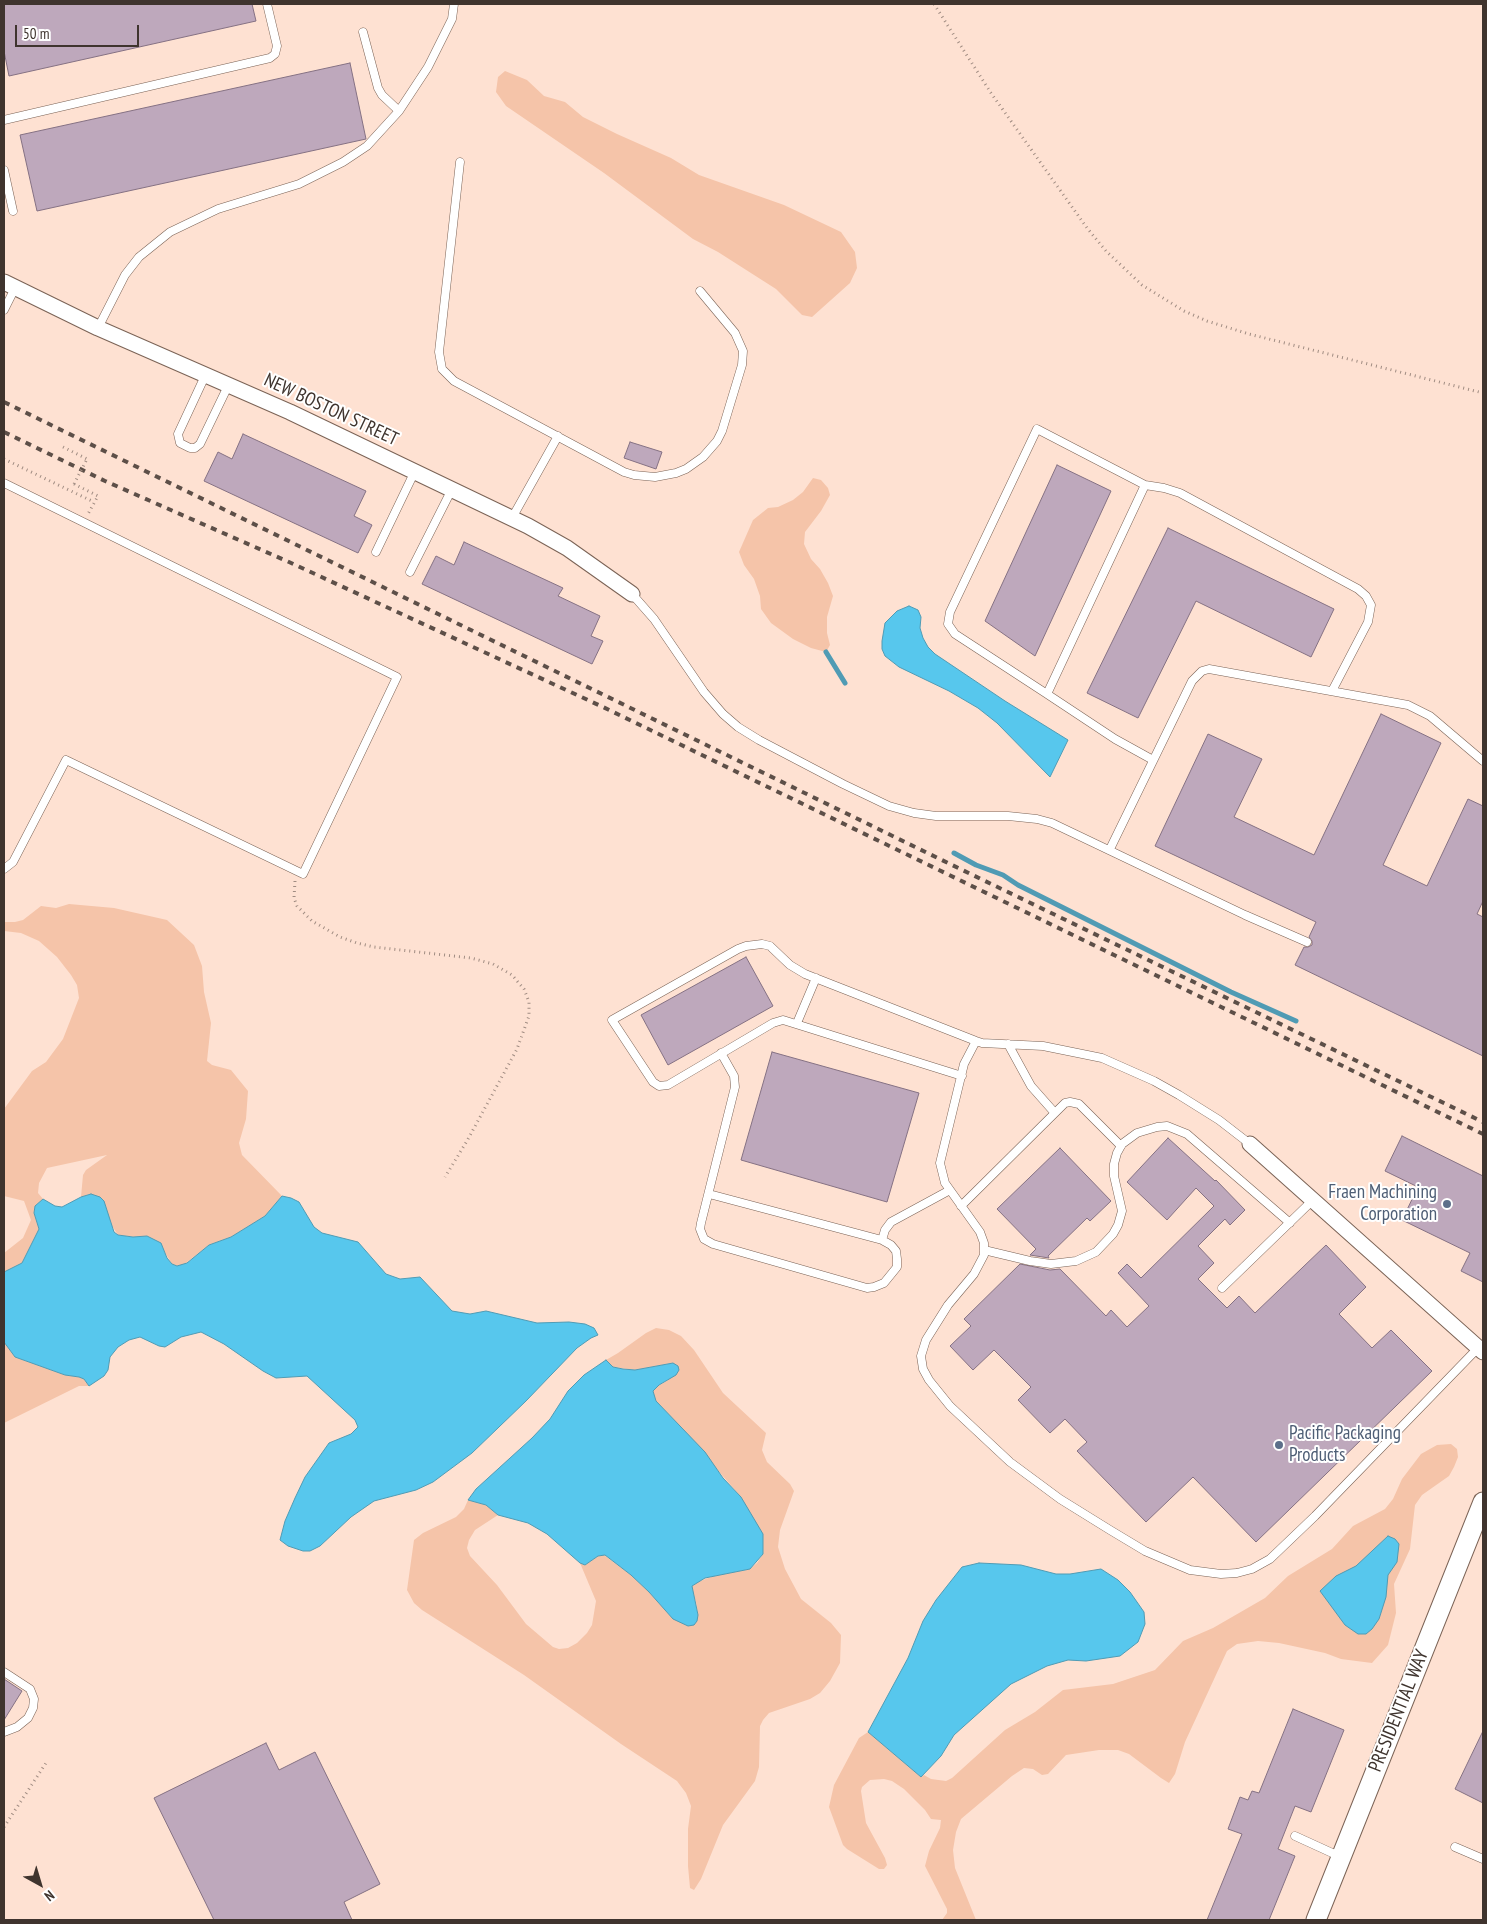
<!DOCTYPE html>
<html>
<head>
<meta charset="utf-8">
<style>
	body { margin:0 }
	#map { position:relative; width:1487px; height:1924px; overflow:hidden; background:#fee1d2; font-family:"PT Sans Narrow",sans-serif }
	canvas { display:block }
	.frame { position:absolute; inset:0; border:5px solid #3f342e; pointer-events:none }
	.north { position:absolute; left:15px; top:1859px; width:50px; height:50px; -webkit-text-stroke:4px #fff; paint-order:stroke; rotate:141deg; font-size:14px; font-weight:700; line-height:20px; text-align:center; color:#3f342e }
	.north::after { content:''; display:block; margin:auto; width:18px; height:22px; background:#3f342e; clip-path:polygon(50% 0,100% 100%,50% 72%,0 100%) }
	.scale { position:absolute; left:15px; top:25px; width:124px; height:22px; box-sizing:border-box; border:2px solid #3f342e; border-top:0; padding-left:6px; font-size:15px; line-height:18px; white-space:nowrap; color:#3f342e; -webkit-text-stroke:4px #fff; paint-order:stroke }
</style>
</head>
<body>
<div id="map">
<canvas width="1487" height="1924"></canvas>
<div class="frame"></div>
<div class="north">N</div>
<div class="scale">50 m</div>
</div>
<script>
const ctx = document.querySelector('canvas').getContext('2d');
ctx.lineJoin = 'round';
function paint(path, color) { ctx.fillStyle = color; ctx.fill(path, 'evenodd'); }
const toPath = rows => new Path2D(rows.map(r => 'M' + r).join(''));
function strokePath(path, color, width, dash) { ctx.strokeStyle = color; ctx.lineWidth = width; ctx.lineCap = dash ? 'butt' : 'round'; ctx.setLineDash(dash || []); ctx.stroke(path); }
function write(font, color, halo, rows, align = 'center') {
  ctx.font = font + ' "PT Sans Narrow",sans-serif'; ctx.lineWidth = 4; ctx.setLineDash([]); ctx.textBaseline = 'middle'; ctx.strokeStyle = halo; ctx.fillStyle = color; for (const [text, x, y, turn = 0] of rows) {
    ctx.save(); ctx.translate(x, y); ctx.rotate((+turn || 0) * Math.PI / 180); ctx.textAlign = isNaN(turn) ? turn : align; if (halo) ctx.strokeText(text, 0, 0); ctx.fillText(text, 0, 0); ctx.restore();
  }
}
paint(toPath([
	[505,71,527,80,544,96,565,102,583,117,617,134,671,158,699,175,784,205,841,232,855,252,857,268,850,283,812,317,802,315,776,289,718,252,693,239,604,173,506,106,496,92,498,77],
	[813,478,821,480,828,488,830,495,821,511,805,532,804,544,811,559,820,569,828,583,833,596,827,617,827,633,830,645,826,652,811,648,793,639,771,623,761,609,760,596,754,579,744,565,739,552,753,520,768,508,778,507,793,500,803,492],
	[69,904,114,908,167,920,194,945,202,966,204,992,211,1023,207,1061,212,1065,231,1070,248,1091,246,1119,239,1143,242,1155,282,1196,265,1216,231,1237,209,1245,182,1266,177,1266,172,1264,164,1251,147,1236,133,1237,118,1235,91,1194,81,1197,83,1175,86,1170,107,1155,47,1168,39,1183,38,1193,43,1199,35,1206,34,1213,39,1229,22,1263,4,1272,4,1253,23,1238,31,1220,24,1201,4,1196,4,1109,32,1071,46,1062,63,1039,79,998,77,985,71,975,57,957,39,941,21,933,4,931,4,922,15,922,23,920,41,906,56,908],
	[656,1328,669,1330,681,1336,694,1350,723,1393,766,1433,762,1450,767,1462,790,1484,794,1491,780,1530,778,1547,785,1569,801,1599,831,1623,841,1635,840,1663,830,1681,820,1693,810,1699,769,1713,763,1720,760,1726,759,1767,755,1781,723,1825,701,1879,694,1890,690,1888,688,1866,688,1829,691,1806,686,1793,677,1781,621,1744,524,1675,422,1610,414,1603,407,1590,414,1540,423,1533,456,1517,464,1509,468,1500,486,1505,498,1515,475,1530,469,1540,467,1548,470,1556,497,1585,526,1624,553,1647,559,1649,568,1648,577,1643,587,1633,592,1625,596,1601,580,1563,585,1565,598,1556,604,1555,631,1575,649,1592,673,1619,698,1615,696,1602,692,1591,692,1586,697,1582,717,1575,750,1569,757,1563,763,1554,741,1497,682,1429,656,1401,653,1395,653,1392,655,1388,668,1380,673,1363,635,1370,613,1367,606,1360,618,1353,646,1333],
	[4,1342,15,1357,65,1375,79,1377,84,1379,89,1386,79,1386,4,1423],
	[1451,1444,1457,1449,1458,1457,1454,1467,1449,1476,1422,1495,1415,1505,1410,1549,1394,1584,1396,1613,1388,1645,1372,1663,1341,1659,1325,1653,1279,1643,1258,1641,1237,1644,1227,1651,1185,1742,1175,1774,1169,1783,1161,1778,1129,1754,1118,1750,1099,1750,1066,1755,1048,1774,1042,1775,1033,1769,1024,1768,1012,1776,961,1819,956,1832,953,1850,955,1868,976,1920,942,1920,947,1913,947,1909,925,1866,929,1851,940,1828,941,1820,931,1819,925,1810,904,1789,892,1781,884,1779,870,1780,862,1787,861,1791,866,1823,885,1858,887,1865,884,1869,879,1869,847,1849,843,1845,829,1807,834,1785,859,1738,868,1732,921,1777,924,1775,931,1779,946,1781,952,1778,1005,1730,1035,1712,1063,1690,1113,1684,1155,1670,1183,1641,1213,1628,1265,1598,1288,1576,1332,1549,1353,1526,1385,1509,1393,1499,1402,1479,1421,1454,1437,1445]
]), '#f5c4a9');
const water = toPath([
	[909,606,918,610,921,617,920,628,923,638,928,647,935,654,1005,701,1068,740,1050,777,997,723,978,708,949,691,899,667,885,656,882,649,882,641,885,623,897,611,909,606],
	[91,1194,100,1197,104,1201,114,1232,118,1235,133,1237,147,1236,161,1243,167,1258,172,1264,177,1266,187,1263,209,1245,231,1237,265,1216,282,1196,291,1198,299,1202,314,1227,322,1233,358,1242,386,1274,400,1279,420,1277,452,1311,470,1314,486,1311,537,1323,569,1322,585,1324,594,1328,598,1335,591,1338,577,1348,526,1401,472,1453,433,1482,416,1490,374,1501,351,1517,320,1546,310,1551,303,1551,288,1546,280,1540,285,1521,295,1498,305,1477,329,1443,351,1434,358,1427,355,1420,307,1376,276,1378,263,1371,224,1344,201,1332,181,1337,165,1347,159,1346,140,1337,129,1340,118,1347,110,1357,108,1370,104,1376,89,1386,84,1379,79,1377,65,1375,15,1357,4,1342,4,1272,22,1263,39,1229,34,1213,35,1206,43,1199,55,1206,62,1207,81,1197,91,1194],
	[606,1360,613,1367,623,1369,635,1370,673,1363,678,1366,679,1370,676,1375,659,1385,653,1391,656,1401,705,1452,723,1478,741,1497,763,1534,763,1554,750,1569,705,1578,692,1586,698,1615,697,1621,694,1625,688,1626,673,1619,649,1592,631,1575,605,1555,598,1556,585,1565,580,1563,547,1534,528,1523,498,1515,486,1505,468,1500,476,1489,532,1438,550,1419,568,1391,584,1375,606,1360],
	[1388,1536,1395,1539,1399,1544,1397,1562,1388,1575,1386,1597,1379,1619,1372,1629,1366,1634,1358,1634,1345,1625,1320,1591,1336,1576,1356,1566,1388,1536],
	[979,1563,1021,1565,1056,1574,1070,1574,1101,1569,1118,1580,1130,1592,1144,1612,1145,1624,1138,1642,1120,1656,1086,1661,1068,1660,1047,1666,1011,1684,954,1735,941,1756,921,1777,868,1732,908,1658,923,1621,936,1600,962,1567,979,1563]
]);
paint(water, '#57c7ed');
strokePath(water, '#509bb4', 1);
strokePath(toPath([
	[826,652,845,683],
	[954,853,976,865,1003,875,1018,885,1231,992,1296,1021]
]), '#509bb4', 5);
const building = toPath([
	[4,4,252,4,256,21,9,76,4,51,4,4],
	[350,63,366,139,37,211,20,135,350,63],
	[243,434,366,491,354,516,372,525,358,553,204,481,218,452,232,459,243,434],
	[630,442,662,452,656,469,624,458,630,442],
	[1057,465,1111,491,1035,656,985,621,1057,465],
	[1168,528,1334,609,1311,657,1196,601,1138,718,1087,693,1168,528],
	[464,542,563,588,558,596,600,616,591,636,603,641,592,664,422,584,436,556,454,565,464,542],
	[1381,714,1441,743,1383,865,1427,886,1468,799,1483,806,1483,901,1477,914,1483,917,1483,1056,1295,965,1304,947,1308,947,1312,945,1312,941,1309,937,1316,922,1155,846,1208,734,1262,759,1234,817,1314,855,1381,714],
	[746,957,773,1006,668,1065,641,1015,746,957],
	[772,1052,919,1093,887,1202,741,1160,772,1052],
	[1402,1136,1483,1176,1483,1282,1461,1271,1470,1253,1402,1220,1418,1187,1385,1171,1402,1136],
	[1168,1138,1215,1181,1216,1180,1245,1210,1230,1225,1225,1219,1198,1246,1214,1263,1198,1279,1227,1308,1239,1296,1255,1313,1326,1245,1366,1287,1339,1314,1372,1348,1391,1330,1432,1371,1256,1542,1193,1477,1146,1522,1077,1451,1087,1442,1065,1419,1050,1433,1018,1400,1031,1387,994,1350,973,1370,950,1346,971,1326,964,1319,1020,1264,1050,1270,1060,1269,1106,1316,1111,1310,1127,1327,1149,1306,1118,1273,1127,1264,1141,1278,1214,1206,1196,1188,1167,1220,1127,1182,1168,1138],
	[1060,1148,1111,1201,1090,1221,1087,1218,1048,1256,1049,1258,1030,1255,1036,1249,997,1209,1060,1148],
	[4,1679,22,1691,4,1720,4,1679],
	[1293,1709,1344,1730,1311,1812,1295,1806,1278,1849,1295,1856,1269,1920,1207,1920,1242,1834,1228,1829,1240,1797,1248,1800,1252,1791,1259,1793,1293,1709],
	[1483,1731,1483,1803,1455,1789,1483,1731],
	[266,1743,279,1770,315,1752,380,1884,344,1902,352,1920,214,1920,154,1798,266,1743]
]);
paint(building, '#bea8bc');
strokePath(building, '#857183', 1);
const service = toPath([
	[363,32,378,88,382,95,399,111],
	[4,120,270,58,275,54,277,46,267,4],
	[460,162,439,352,442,369,454,381,624,472,634,475,655,477,676,473,686,469,703,457,717,441,722,431,742,365,743,351,735,333,700,291],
	[4,170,13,211],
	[4,310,15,288],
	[98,328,125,275,139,257,170,232,218,209,299,184,343,162,367,146,399,111,428,67,452,19,454,4],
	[205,376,178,434,180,443,190,448,195,448,200,444,228,386],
	[4,483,397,677,303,874,66,760,13,862,4,869],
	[512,518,558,436],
	[376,552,415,471],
	[410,572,452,489],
	[632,594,654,619,704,692,723,714,738,727,759,740,843,784,889,806,914,813,936,816,1008,816,1037,819,1052,823,1245,915,1307,942],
	[1047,694,955,634,948,624,950,612,1037,429,1145,485],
	[1153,760,1115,739,1047,694,1145,485,1164,488,1180,493,1358,589,1366,596,1371,605,1368,622,1332,691],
	[1110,849,1192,681,1202,671,1209,669,1408,705,1430,716,1483,761],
	[797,1023,816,978],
	[976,1041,964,1064,940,1163,945,1183,980,1232,984,1243,984,1255,974,1274,948,1305,926,1340,921,1356,923,1369,929,1380,950,1406,1010,1462,1060,1499,1110,1530,1145,1551,1190,1570,1221,1574,1237,1573,1252,1569,1270,1559,1315,1516,1478,1348],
	[1008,1044,1031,1086,1054,1112],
	[962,1076,783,1020,773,1023,668,1085,659,1086,653,1082,612,1020,738,949,746,946,762,944,770,946,790,965,805,974,976,1041,982,1043,1043,1046,1102,1058,1154,1081,1179,1095,1219,1120,1250,1144],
	[709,1194,882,1240,891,1245,896,1251,897,1259,897,1267,884,1283,874,1287,867,1288,713,1244,704,1239,700,1229,701,1223,735,1087,734,1076,721,1053],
	[961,1206,1065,1103,1070,1102,1079,1104,1121,1146],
	[882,1240,885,1230,891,1222,950,1190],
	[984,1250,1030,1261,1051,1264,1076,1261,1096,1252,1113,1234,1118,1225,1122,1211,1114,1176,1114,1164,1117,1153,1122,1144,1137,1133,1157,1127,1167,1126,1187,1134,1290,1223],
	[1222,1288,1313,1200],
	[4,1672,30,1689,34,1699,33,1708,28,1718,17,1727,4,1732],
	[1295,1836,1341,1857],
	[1455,1847,1483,1859]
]);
const minor = toPath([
	[4,282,98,328,290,412,528,526,567,548,632,594],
	[1250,1144,1483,1352]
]);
const tertiary = toPath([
	[1316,1920,1483,1502]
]);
strokePath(service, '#7b6356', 9);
strokePath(minor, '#7b6356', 17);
strokePath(tertiary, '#7b6356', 21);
strokePath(toPath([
	[934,4,991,93,1087,228,1106,251,1142,285,1184,311,1207,321,1249,334,1483,393],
	[63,447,87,459],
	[4,459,94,502],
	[74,484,98,496,88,514],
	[295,881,294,898,297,906,312,921,340,937,357,943,374,947,471,958,493,964,512,975,524,989,529,1002,529,1016,517,1049,467,1141,445,1177],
	[4,1827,46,1763]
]), '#a08c82', 3, [1, 4]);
strokePath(service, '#fff', 8);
strokePath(minor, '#fff', 15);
strokePath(tertiary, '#fff', 19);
strokePath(toPath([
	[4,402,950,864,1483,1122],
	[4,432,105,481,289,562,603,707,1483,1134]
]), '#5d4f48', 4, [6, 6]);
strokePath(toPath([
	[74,484,87,459]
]), '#a08c82', 3, [1, 4]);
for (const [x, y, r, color] of [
	[1447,1204,5,"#5c6f8a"],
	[1279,1445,5,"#5c6f8a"]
]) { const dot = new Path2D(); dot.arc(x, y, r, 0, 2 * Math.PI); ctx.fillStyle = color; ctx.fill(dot); strokePath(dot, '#fff', 2); }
write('19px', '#3f342e', '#fff', [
	["NEW BOSTON STREET",331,410,25],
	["PRESIDENTIAL WAY",1399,1711,-68]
]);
write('19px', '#4e5e75', '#fff', [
	["Fraen Machining",1437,1193],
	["Corporation",1437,1215],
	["Pacific Packaging",1289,1434,"left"],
	["Products",1289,1456,"left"]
], 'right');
</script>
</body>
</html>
